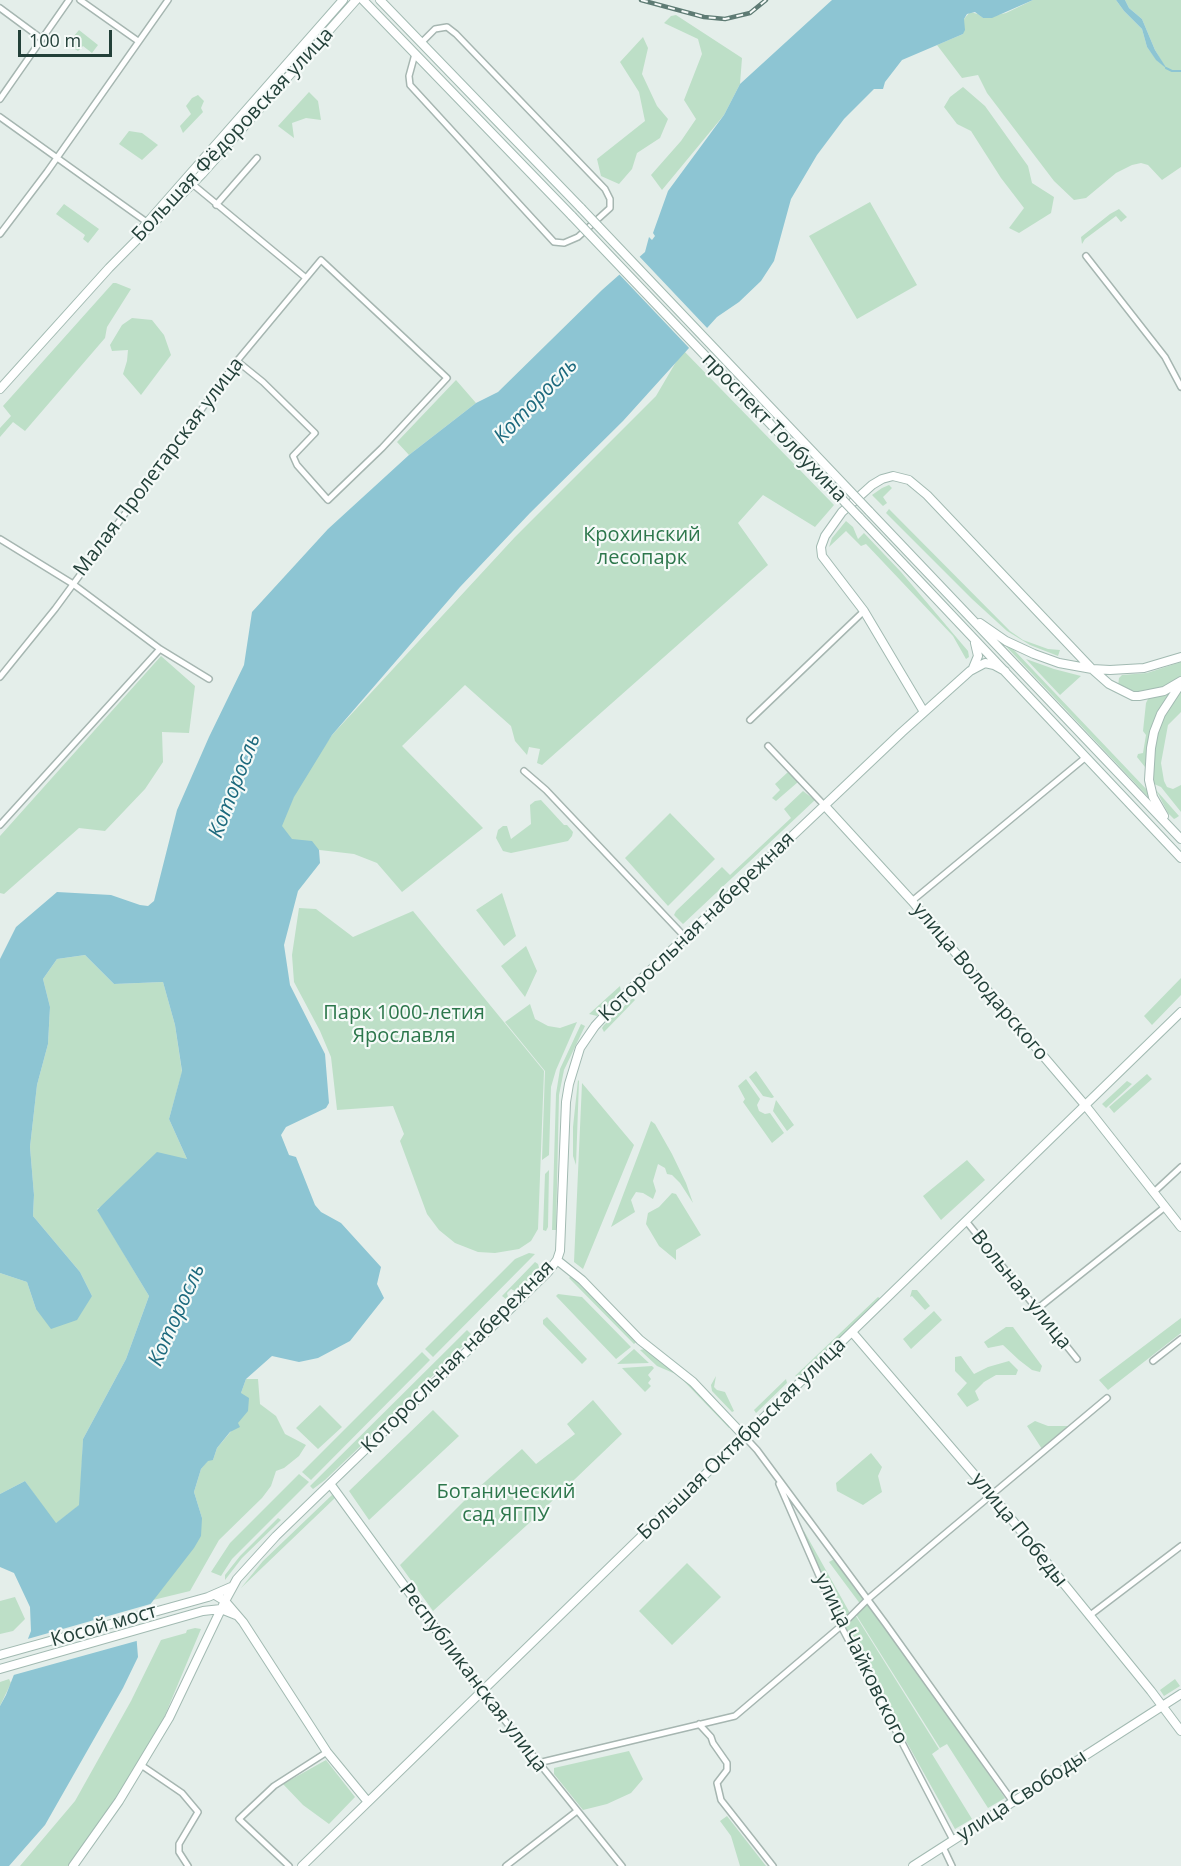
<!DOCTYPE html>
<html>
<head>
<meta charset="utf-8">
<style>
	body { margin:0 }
	#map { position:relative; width:1181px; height:1866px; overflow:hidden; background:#e4eeea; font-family:"Open Sans",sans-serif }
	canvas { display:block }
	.scale { position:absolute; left:18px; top:30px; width:94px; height:27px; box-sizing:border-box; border:3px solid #234039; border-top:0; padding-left:8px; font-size:18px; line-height:21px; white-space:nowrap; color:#234039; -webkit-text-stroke:4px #f5faf8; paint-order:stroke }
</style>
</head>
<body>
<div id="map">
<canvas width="1181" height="1866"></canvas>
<div class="scale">100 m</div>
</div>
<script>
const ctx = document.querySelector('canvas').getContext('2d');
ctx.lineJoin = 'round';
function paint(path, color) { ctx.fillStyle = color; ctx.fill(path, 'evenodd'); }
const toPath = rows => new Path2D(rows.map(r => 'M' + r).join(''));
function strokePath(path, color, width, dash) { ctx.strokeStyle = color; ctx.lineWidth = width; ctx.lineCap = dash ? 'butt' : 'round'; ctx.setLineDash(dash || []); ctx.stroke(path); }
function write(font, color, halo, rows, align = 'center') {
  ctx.font = font + ' "Open Sans",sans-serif'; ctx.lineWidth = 4.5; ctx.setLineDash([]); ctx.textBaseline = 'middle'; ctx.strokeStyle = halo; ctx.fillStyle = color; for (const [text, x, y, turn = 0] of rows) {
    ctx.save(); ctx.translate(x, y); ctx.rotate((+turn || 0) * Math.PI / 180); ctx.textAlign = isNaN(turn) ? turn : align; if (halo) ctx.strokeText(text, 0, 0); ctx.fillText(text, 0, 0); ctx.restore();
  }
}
paint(toPath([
	[1033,0,1116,0,1124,11,1142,29,1147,47,1156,59,1165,67,1155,50,1142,19,1129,8,1125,0,1181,0,1181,167,1162,180,1148,165,1141,163,1132,165,1116,173,1086,198,1074,200,1054,181,987,93,978,75,962,78,937,45,963,34,964,19,970,12,978,14,983,18,1006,13],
	[676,15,742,58,740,84,724,115,662,190,651,175,681,141,696,119,684,100,702,54,698,39,664,23,671,16],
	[79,30,98,45,92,53,83,46,78,51,67,44],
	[643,37,648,48,642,74,657,106,668,119,660,138,637,153,632,169,619,184,601,176,597,159,645,121,639,92,620,62],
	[963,87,985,106,1028,166,1032,183,1054,197,1051,213,1019,233,1009,228,1024,208,1001,178,971,131,957,124,944,107,950,97],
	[309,92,318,101,321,120,306,118,292,123,294,138,278,126],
	[198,95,204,101,201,108,203,112,183,133,180,126,191,114,186,106,192,98],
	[129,131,142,133,158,145,142,160,119,144],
	[870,202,917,285,857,319,809,236],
	[64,204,99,229,88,243,83,239,85,235,56,214],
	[1119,209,1127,217,1121,222,1116,216,1085,239,1082,244,1081,237,1110,214],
	[113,283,116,283,131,289,107,327,105,338,25,431,13,422,0,437,0,428,11,416,3,406],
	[132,318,152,320,164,335,171,355,141,395,123,374,127,361,128,350,112,351,110,345,122,325],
	[683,350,834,505,815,527,763,495,738,523,768,565,542,765,537,763,540,749,529,747,527,755,515,741,511,726,465,685,402,746,483,828,402,892,377,863,354,854,294,847,279,829,303,776,332,735,515,537,656,396],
	[456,380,476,403,409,455,397,442],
	[889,485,892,488,883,497,887,503,883,506,872,495,882,488],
	[889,509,1010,631,1023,640,1048,649,1060,650,1058,656,1030,645,1007,631,972,599,886,513],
	[846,521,853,527,858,539,864,533,901,572,962,644,968,651,969,657,966,659,953,636,866,544,861,546,846,531,829,547,832,538],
	[1001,641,1014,650,1149,792,1151,800],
	[161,656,195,686,189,733,162,732,163,762,145,789,105,831,79,828,4,894,0,893,0,836],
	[1026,659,1054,669,1081,676,1060,695],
	[1181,662,1181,677,1166,687,1141,693,1118,686,1119,678,1122,675,1147,673],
	[1181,691,1181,712,1168,725,1161,763,1164,781,1167,787,1173,789,1181,785,1181,812,1161,787,1154,784,1152,768,1157,735,1162,720],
	[1171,692,1153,722,1149,738,1145,767,1137,757,1138,754,1143,753,1146,735,1143,731,1146,703,1148,699],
	[788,772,798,782,776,801,772,798,780,790,775,784],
	[1156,790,1179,816,1176,818,1174,819,1168,813],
	[803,791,815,800,683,924,674,915,676,911,722,867,730,875,791,818,784,809],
	[541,800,564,825,567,825,573,832,572,836,568,841,511,853,503,851,496,838,498,830,503,826,507,826,511,839,531,824,530,805,535,801],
	[670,813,715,859,668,906,625,858],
	[502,893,516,936,504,946,476,910],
	[299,908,316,909,353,937,413,911,544,1071,538,1229,531,1241,519,1249,495,1253,478,1252,455,1243,439,1230,427,1214,400,1141,404,1134,393,1106,337,1110,331,1057,320,1031,294,982,292,955],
	[526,946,537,971,525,997,501,966],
	[85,955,114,984,163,982,175,1025,182,1072,169,1119,187,1159,97,1209,149,1296,126,1359,83,1439,80,1505,55,1524,25,1481,0,1494,0,1273,27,1282,36,1309,92,1296,80,1272,33,1216,34,1195,30,1147,37,1085,48,1044,50,1007,43,979,57,959],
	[1181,978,1181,995,1152,1025,1144,1016],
	[620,986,621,992,597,1016,589,1014],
	[633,998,635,1000,604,1032,602,1028,604,1025],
	[530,1004,535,1019,548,1026,560,1028,577,1022,556,1070,551,1087,549,1155,542,1160,545,1071,505,1022],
	[581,1024,585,1026,564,1070,559,1095,556,1230,552,1230,556,1094,560,1069],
	[756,1071,774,1097,772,1098,763,1096,749,1077],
	[1147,1074,1152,1079,1114,1113,1109,1107],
	[746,1079,760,1099,757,1105,759,1111,765,1114,770,1113,784,1133,772,1143,743,1102,745,1099,738,1086],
	[578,1080,579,1081,576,1165,573,1156,573,1127],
	[1127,1081,1132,1084,1106,1108,1102,1104],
	[582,1083,634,1145,583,1269,574,1262],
	[776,1100,794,1125,787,1131,773,1111],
	[651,1121,655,1124,672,1154,686,1183,693,1203,680,1183,672,1175,667,1174,665,1168,658,1164,653,1181,656,1191,653,1199,643,1193,636,1192,631,1200,635,1212,611,1227],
	[967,1160,985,1180,941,1220,923,1196],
	[549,1170,548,1227,546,1231,543,1230,545,1174],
	[672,1193,676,1194,701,1235,676,1250,676,1260,659,1246,646,1224,648,1213,659,1207],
	[529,1253,535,1254,433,1357,425,1349,515,1259],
	[535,1262,538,1264,539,1268,517,1292,511,1289,507,1293,508,1297,506,1299,502,1296],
	[571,1276,637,1341,634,1344,569,1278],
	[912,1290,917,1290,930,1306,925,1310,912,1296,910,1297],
	[558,1294,582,1297,631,1347,616,1359,556,1296],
	[878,1297,881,1299,798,1377,795,1376],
	[934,1311,942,1320,911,1349,903,1339],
	[547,1317,587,1359,582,1364,543,1324,543,1320],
	[1181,1318,1181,1333,1108,1390,1099,1380],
	[1006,1327,1013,1327,1042,1366,1040,1372,1032,1370,1019,1360,1003,1345,988,1348,984,1342],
	[467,1330,471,1334,464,1345,370,1437,325,1480,313,1489,310,1486],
	[634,1349,649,1363,617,1364],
	[645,1349,688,1382,731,1426,729,1428,678,1375,657,1366,640,1350],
	[422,1352,430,1360,311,1480,302,1472],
	[961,1356,974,1374,988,1367,1009,1361,1018,1370,1016,1375,996,1375,984,1382,975,1391,979,1400,967,1407,957,1394,967,1383,955,1371,955,1357],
	[652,1366,654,1368,648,1375,651,1379,648,1383,651,1386,645,1392,622,1368],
	[716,1376,714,1387,717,1390,725,1392,734,1411,732,1412,712,1391,711,1385],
	[246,1379,258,1379,260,1404,276,1416,285,1434,306,1445,299,1456,284,1468,276,1471,271,1486,262,1498,219,1540,190,1591,153,1600,202,1518,194,1492,201,1469,208,1460,213,1460,217,1448,238,1423,241,1393],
	[786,1379,787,1383,756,1413,754,1410],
	[593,1400,622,1434,527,1525,433,1611,400,1565,468,1497,522,1449,536,1464,575,1434,567,1424],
	[320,1405,342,1427,318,1449,296,1428],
	[433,1410,459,1436,369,1520,349,1491],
	[1035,1421,1048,1426,1069,1426,1042,1449,1027,1426],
	[871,1453,882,1467,878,1476,882,1492,863,1505,837,1491,836,1483],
	[299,1474,309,1482,232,1559,221,1576,211,1572,230,1543],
	[332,1495,336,1497,241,1588,263,1561],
	[278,1518,281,1520,242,1558,225,1580,225,1575,240,1556],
	[804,1531,851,1615,841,1625,801,1533],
	[836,1558,867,1599,861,1605,829,1562],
	[687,1563,721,1597,672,1645,639,1611],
	[15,1597,25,1619,13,1631,0,1634,0,1601],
	[868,1600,1005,1798,988,1808,947,1744,940,1748,855,1613],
	[854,1613,939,1749,932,1754,972,1819,955,1829,842,1626],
	[195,1628,201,1629,163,1720,116,1802,69,1866,20,1866,75,1801,131,1701,161,1640,186,1633,187,1630],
	[9,1679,11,1683,0,1706,0,1682],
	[1175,1679,1180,1686,1164,1696,1160,1690],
	[629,1751,643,1779,631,1793,607,1804,583,1810,554,1774,554,1768],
	[326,1760,355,1797,329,1824,303,1805,283,1784],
	[727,1816,766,1866,740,1866,731,1836,720,1821]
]), '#bddfc7');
paint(toPath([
	[832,0,1033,0,992,18,983,18,975,12,967,14,964,19,965,30,963,34,902,60,885,82,883,89,874,89,844,119,817,155,791,199,774,261,761,281,739,302,717,317,623,421,530,513,460,587,332,735,294,797,282,826,292,839,312,841,319,850,320,863,298,891,284,945,290,985,325,1054,329,1103,326,1108,286,1127,281,1135,289,1155,296,1157,315,1205,321,1212,341,1223,381,1267,377,1284,384,1298,350,1341,318,1358,299,1362,272,1356,246,1379,241,1393,249,1398,248,1411,238,1423,240,1427,230,1432,217,1448,213,1460,208,1461,201,1469,194,1492,202,1518,201,1536,194,1548,149,1606,136,1632,138,1657,123,1688,45,1825,9,1866,0,1866,0,1706,6,1695,31,1631,30,1607,14,1573,0,1567,0,1494,25,1481,56,1523,79,1505,83,1439,126,1359,149,1296,97,1210,157,1152,187,1159,169,1119,182,1071,175,1025,163,982,114,984,85,955,57,959,43,979,50,1007,48,1044,37,1085,30,1147,34,1195,33,1216,80,1272,92,1296,77,1320,51,1329,36,1309,27,1282,0,1273,0,959,16,927,57,892,111,895,140,905,148,906,154,901,177,810,209,737,244,665,252,612,328,529,409,455,476,403,498,392,602,290,645,252,649,237,652,240,655,236,653,233,668,191,724,115,740,84],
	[1116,0,1125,0,1129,8,1142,19,1155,50,1167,69,1156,60,1147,47,1142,29,1124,11]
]), '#8dc5d3');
paint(toPath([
	[637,254,709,330,691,350,617,272],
	[154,1603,139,1632,140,1640,10,1676,24,1640]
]), '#e4eeea');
strokePath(toPath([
	[1166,68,1172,71,1181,71]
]), '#8dc5d3', 2);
const street = toPath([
	[80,0,138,41],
	[0,8,42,39],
	[415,54,409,76,410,85,554,242,564,243,578,237,610,208,610,199,605,189,456,34,447,27,435,29,422,42],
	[0,99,69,0],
	[0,117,148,223],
	[190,182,306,278],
	[216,205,257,158],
	[0,234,47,172,168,0],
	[1086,256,1165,357,1181,387],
	[0,539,73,584,160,649,209,679],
	[0,677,55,609,237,361,321,260,447,378,382,448,328,500,297,465,293,456,315,433,263,382,237,361],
	[750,720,864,611],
	[768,746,825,806],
	[524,771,546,790,685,937],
	[0,825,160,649],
	[912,901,1086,757],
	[1154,1192,1181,1167],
	[966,1221,1077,1359],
	[1037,1309,1165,1207],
	[1153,1361,1181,1339],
	[744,1436,757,1450,885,1623,1013,1802],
	[779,1484,841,1626,953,1840],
	[1089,1616,1181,1546],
	[481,1691,622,1866],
	[699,1724,711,1737,713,1743,727,1763,727,1770,717,1783,721,1800,773,1866],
	[538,1763,735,1716,841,1626,868,1599,934,1543,1107,1398],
	[141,1765,182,1793,198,1812,179,1844,179,1852,188,1866],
	[943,1847,952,1866],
	[289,1866,239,1819,274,1786,327,1752],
	[506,1866,577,1811]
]);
const secondary = toPath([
	[363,0,572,216],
	[380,0,581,208],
	[139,232,343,0],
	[0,389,109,268,202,174,356,0],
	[869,511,1181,839],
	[859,517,1181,858],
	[980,623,1006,641,1034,654,1059,663,1092,669,1110,670,1144,668,1181,657],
	[973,668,978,656,975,643],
	[924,712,864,611,822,556,821,547,825,536,842,512,872,485,882,479,893,476,909,480,927,495,1092,669,1109,684,1133,696,1139,696,1164,691,1181,681],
	[825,806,912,901,964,963,1085,1105,1181,1227],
	[1164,816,1153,797,1149,780,1151,748,1154,732,1161,714,1180,685],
	[557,1260,582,1280,640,1340,693,1382,744,1436],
	[852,1332,991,1494,1151,1691,1181,1731],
	[331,1485,481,1691],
	[215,1595,225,1601,243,1622,327,1752,368,1802],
	[0,1655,208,1597,231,1587],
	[0,1669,203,1611,221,1609,236,1615],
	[73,1866,119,1801,169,1718,225,1601,237,1579,276,1536,495,1324,548,1272,557,1260,560,1251,566,1102,569,1084,580,1048,595,1026,618,1001,902,732,970,671,985,663,994,665,1005,671],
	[302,1866,1181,1012],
	[913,1866,1181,1694]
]);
strokePath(street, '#a6b6b1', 8);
strokePath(secondary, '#a2bab2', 10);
strokePath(street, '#fff', 5);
strokePath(secondary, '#fff', 8);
const rail = toPath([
	[641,0,704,17,725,19,750,13,766,0]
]);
strokePath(rail, '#5e7b74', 4.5);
strokePath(rail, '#f5faf8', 2, [7]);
const secondaryBridge = toPath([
	[581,208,869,511],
	[572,216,859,517]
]);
strokePath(secondaryBridge, '#a2bab2', 10, []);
strokePath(secondaryBridge, '#fff', 8);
write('20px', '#234039', '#f5faf8', [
	["Большая Фёдоровская улица",233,135,-47],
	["проспект Толбухина",774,428,46],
	["Малая Пролетарская улица",159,467,-53],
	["Которосльная набережная",697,927,-44],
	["улица Володарского",980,982,50],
	["Вольная улица",1021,1290,51],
	["Которосльная набережная",458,1357,-45],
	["Большая Октябрьская улица",742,1439,-44],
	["улица Победы",1019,1530,51],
	["Косой мост",104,1626,-16],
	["улица Чайковского",861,1659,64],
	["Республиканская улица",473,1678,53],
	["улица Свободы",1022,1796,-33]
]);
write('20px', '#2d774c', '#f5faf8', [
	["Крохинский",642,535],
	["лесопарк",642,558],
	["Парк 1000-летия",404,1013],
	["Ярославля",404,1036],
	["Ботанический",506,1492],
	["сад ЯГПУ",506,1515]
]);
write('italic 21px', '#1c697d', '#f5faf8', [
	["Которосль",536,401,-46],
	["Которосль",235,786,-69],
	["Которосль",177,1315,-66]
]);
</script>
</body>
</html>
